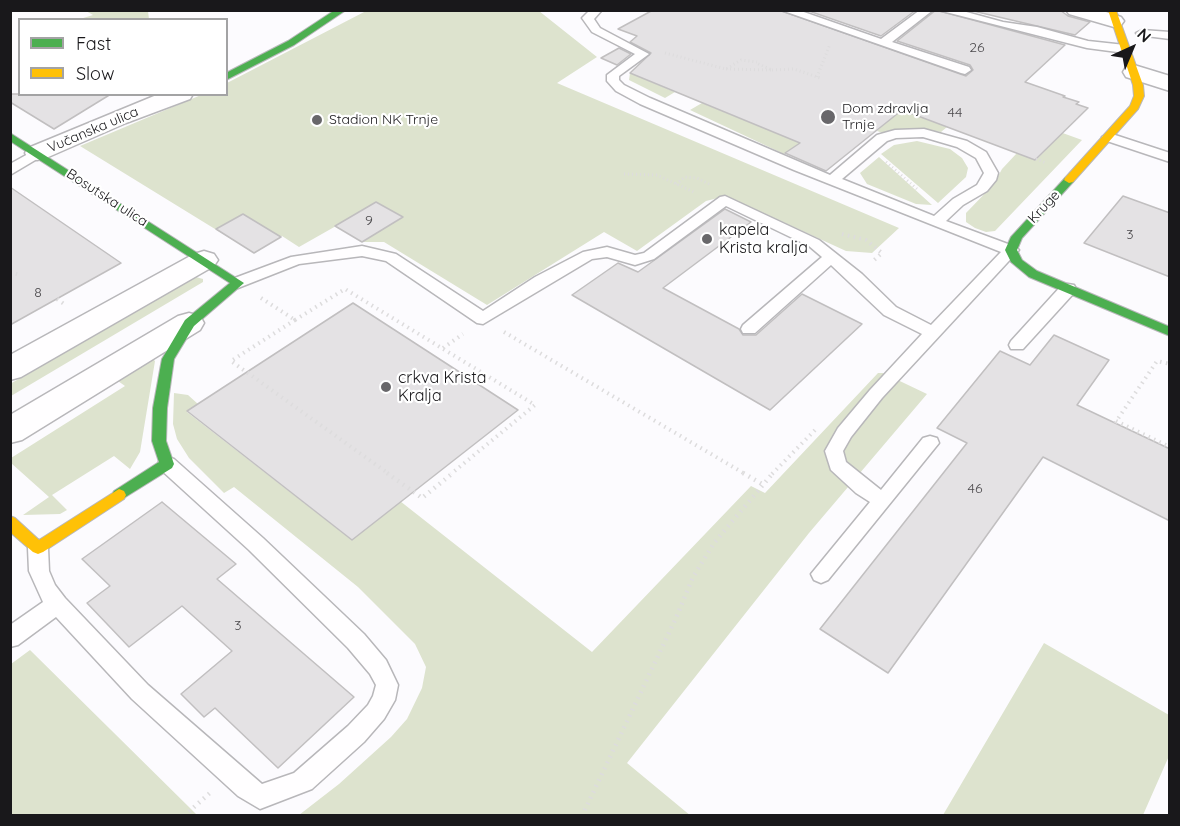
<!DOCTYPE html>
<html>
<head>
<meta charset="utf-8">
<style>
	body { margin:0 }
	#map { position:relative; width:1180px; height:826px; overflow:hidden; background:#fcfbfe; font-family:Quicksand,sans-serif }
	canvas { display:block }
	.frame { position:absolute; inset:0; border:12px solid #19181b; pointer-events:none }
	.legend { position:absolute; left:18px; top:18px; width:210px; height:78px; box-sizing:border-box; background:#fff; border:2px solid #a3a3a4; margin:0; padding:8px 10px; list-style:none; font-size:18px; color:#19181b }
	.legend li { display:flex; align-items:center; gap:12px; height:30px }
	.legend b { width:30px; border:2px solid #a3a3a4 }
	.north { position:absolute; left:1102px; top:18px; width:60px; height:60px; -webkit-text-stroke:4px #fff; paint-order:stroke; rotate:44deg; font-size:16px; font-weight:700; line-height:24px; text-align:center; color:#19181b }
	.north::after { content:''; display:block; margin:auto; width:21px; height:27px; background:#19181b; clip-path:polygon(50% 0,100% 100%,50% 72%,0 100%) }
</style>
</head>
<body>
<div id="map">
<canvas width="1180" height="826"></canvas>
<div class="frame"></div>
<ul class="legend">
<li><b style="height:8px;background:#4caf50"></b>Fast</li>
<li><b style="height:8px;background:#ffc107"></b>Slow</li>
</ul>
<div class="north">N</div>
</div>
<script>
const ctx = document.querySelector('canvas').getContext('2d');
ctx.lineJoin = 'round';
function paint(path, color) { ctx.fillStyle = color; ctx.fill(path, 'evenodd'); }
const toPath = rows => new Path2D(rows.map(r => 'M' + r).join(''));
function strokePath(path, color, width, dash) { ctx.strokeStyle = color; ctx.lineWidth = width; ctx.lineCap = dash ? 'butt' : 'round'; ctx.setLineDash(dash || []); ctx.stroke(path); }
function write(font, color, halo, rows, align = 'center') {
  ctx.font = font + ' Quicksand,sans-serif'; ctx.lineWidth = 4.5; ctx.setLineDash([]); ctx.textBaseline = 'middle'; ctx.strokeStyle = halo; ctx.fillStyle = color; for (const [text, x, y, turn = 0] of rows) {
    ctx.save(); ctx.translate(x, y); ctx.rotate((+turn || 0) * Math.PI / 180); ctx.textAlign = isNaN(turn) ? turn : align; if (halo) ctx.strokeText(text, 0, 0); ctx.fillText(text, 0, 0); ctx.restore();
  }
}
paint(toPath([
	[86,11,148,11,149,19,80,19,93,15],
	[366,11,539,11,597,57,557,83,899,228,872,253,846,251,726,196,706,201,637,251,604,232,487,305,384,242,362,242,336,226,299,247,282,236,254,253,80,146,201,95,226,94,227,83],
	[774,11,870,41,863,47,967,83,955,94,1082,140,995,231,986,232,975,228,966,222,966,213,994,184,1002,169,1017,153,1036,160,1060,135,847,59,822,76,837,32],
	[630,73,675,92,665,98,629,80],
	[702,103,800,143,784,154,690,110],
	[896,108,947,127,941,132,918,129,883,133,877,131,889,120],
	[917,141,950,149,962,158,968,168,966,177,938,203,881,154,894,145],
	[879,157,932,205,916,204,867,184,860,173],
	[196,277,203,279,203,282,11,396,10,384],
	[152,358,155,361,140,452,130,469,114,456,52,495,67,510,60,514,23,515,49,497,11,463,11,458,125,386,111,376],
	[878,373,883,373,927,394,809,533,627,763,691,816,299,815,339,784,391,737,407,719,422,688,426,667,415,644,358,587,234,487,224,493,189,458,177,439,173,424,174,393,188,395,198,404,187,412,352,540,241,376,592,652,751,486,765,493],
	[1044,643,1169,715,1169,756,1143,815,943,815],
	[30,650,191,809,197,815,11,815,11,664]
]), '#dde3ce');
const building = toPath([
	[653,10,779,10,966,76,973,70,970,65,897,41,936,10,1065,45,1025,82,1065,96,1063,97,1079,102,1076,104,1088,108,1035,160,902,110,826,171,785,153,800,143,630,73,651,53,630,42,637,36,618,29,653,10],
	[806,10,916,10,881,36,806,10],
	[969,10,1060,10,1068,16,1090,22,1075,35,969,10],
	[619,48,631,54,617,65,601,58,619,48],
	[10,94,111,94,54,129,10,102,10,94],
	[10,187,121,263,10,325,10,187],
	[1123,196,1170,213,1170,277,1084,243,1123,196],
	[376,202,403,217,362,242,335,226,376,202],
	[725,209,751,222,663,288,739,329,743,335,756,335,802,294,862,324,770,410,572,295,618,263,638,272,725,209],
	[243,214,281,237,254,253,216,229,243,214],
	[353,303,518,410,352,540,187,411,353,303],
	[1054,335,1109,360,1077,405,1170,449,1170,521,1043,457,888,673,820,629,967,443,937,428,1000,351,1030,365,1054,335],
	[162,502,236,564,217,579,354,697,278,768,215,708,204,717,181,694,232,651,182,606,129,647,87,603,110,586,82,559,162,502]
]);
paint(building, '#e4e2e4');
strokePath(building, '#c1bfc0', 1.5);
const lane = toPath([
	[590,10,602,10,594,19,600,28,649,54,619,76,619,80,624,85,650,98,830,175,877,135,895,130,924,129,967,141,986,152,998,173,996,180,987,191,963,205,946,221,1016,247,1019,250,882,398,851,437,843,451,846,462,881,490,923,438,930,436,937,438,939,443,828,580,821,583,814,580,811,574,870,502,856,493,831,470,825,451,838,428,870,390,922,334,884,315,831,265,755,333,743,333,741,329,743,325,822,257,809,246,726,206,654,259,635,265,607,257,592,259,483,324,477,323,386,261,362,256,299,264,238,288,230,283,232,279,291,257,362,246,396,254,483,311,535,277,583,252,607,247,635,255,644,253,720,197,725,196,819,240,862,274,896,307,931,325,1001,252,794,170,640,104,616,91,607,81,607,75,635,54,592,32,582,18,590,10],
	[923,137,957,147,976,158,984,173,977,185,953,199,934,216,842,179,887,141,896,138,923,137],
	[781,10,798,10,881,39,920,10,933,10,892,42,969,67,971,70,965,74,961,73,781,10],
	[938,10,959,10,1003,22,1037,27,1088,41,1125,45,1131,49,1125,53,1087,48,938,10],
	[1142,30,1170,32,1170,39,1138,35,1136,33,1142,30],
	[1109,133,1170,153,1170,162,1104,140,1102,137,1109,133],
	[37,149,42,150,44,153,42,156,10,175,10,164,37,149],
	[1068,284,1074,285,1076,289,1074,293,1023,349,1011,349,1009,345,1011,341,1062,285,1068,284],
	[167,457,174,459,263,538,364,634,386,660,398,685,395,700,384,719,364,742,312,789,260,809,238,796,132,699,56,617,18,645,10,647,10,625,43,602,29,571,28,548,31,542,38,540,45,542,48,548,49,571,55,585,65,598,148,685,262,784,294,773,348,726,368,705,373,696,376,685,370,674,348,648,249,550,160,469,158,464,160,459,167,457]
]);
const street = toPath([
	[1066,10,1100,10,1121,17,1124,21,1121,25,1114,27,1069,14,1066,10],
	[1134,65,1170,76,1170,91,1126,77,1123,72,1126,67,1134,65],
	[159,94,193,94,190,99,126,123,46,158,37,160,28,158,25,153,28,148,159,94],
	[204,251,214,254,218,260,214,266,21,377,10,380,10,355,194,254,204,251],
	[189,313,200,316,204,323,200,330,22,440,10,443,10,415,178,316,189,313]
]);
const fast = toPath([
	[335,10,346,10,294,45,226,80,226,73,288,41,335,10],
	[10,133,244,283,194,326,174,359,167,408,166,441,174,464,172,468,119,501,114,499,112,495,114,491,159,462,152,441,153,408,162,359,185,320,230,283,10,141,10,133],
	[1069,177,1074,180,1073,182,1022,238,1017,250,1022,260,1037,271,1170,327,1170,336,1029,277,1011,262,1005,250,1011,237,1065,178,1069,177]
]);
const slow = toPath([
	[1108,10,1116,10,1143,85,1144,96,1138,109,1073,182,1069,183,1064,180,1065,178,1130,106,1134,96,1133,85,1108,10],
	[119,489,124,491,126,495,124,499,43,552,38,554,33,552,10,532,10,516,15,518,39,540,119,489]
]);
strokePath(lane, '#b8b7ba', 3);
strokePath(street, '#b8b7ba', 3);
strokePath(fast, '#b8b7ba', 2);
strokePath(slow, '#b8b7ba', 2);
strokePath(toPath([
	[665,53,726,69,741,60,757,62],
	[726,69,772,70,756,63],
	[772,70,794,69,820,78],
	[817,77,830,44],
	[1036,159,1046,163],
	[886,162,917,189],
	[624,174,657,175,696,193],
	[676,184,685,177,697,178,709,184]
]), '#dddcdd', 3, [1, 3]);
strokePath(toPath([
	[842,234,866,240,882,253,872,262],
	[10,272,20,275],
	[261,298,295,320],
	[57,299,64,304],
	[295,320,231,361,389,474],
	[295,320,345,289,535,405,451,474],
	[504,332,745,474],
	[443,348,463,334],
	[1116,421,1170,447],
	[1115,423,1157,361,1170,364],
	[772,474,816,429]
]), '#dddcdd', 4, [1.5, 4.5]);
strokePath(toPath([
	[387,473,422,498,453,473],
	[743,473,762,484],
	[184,816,211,792],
	[582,816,676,618,693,577,714,543,773,473]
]), '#dddcdd', 4.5, [1.5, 5]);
paint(lane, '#fffeff');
paint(street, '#fffeff');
paint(fast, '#4caf50');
paint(slow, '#ffc107');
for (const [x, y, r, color] of [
	[828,117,8,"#68676a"],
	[317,120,6,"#68676a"],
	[707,239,6,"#68676a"],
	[386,387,6,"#68676a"]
]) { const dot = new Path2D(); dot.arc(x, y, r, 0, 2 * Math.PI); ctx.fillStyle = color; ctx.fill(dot); strokePath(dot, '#fff', 2); }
write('14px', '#4c4a4d', null, [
	["26",977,48],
	["44",955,113],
	["9",369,221],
	["3",1130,235],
	["8",38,293],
	["46",975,489],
	["3",238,626]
]);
write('14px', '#19181b', '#fff', [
	["Dom zdravlja",842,109],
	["Trnje",842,125],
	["Stadion NK Trnje",329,120]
], 'left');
write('14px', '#19181b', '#fff', [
	["Vučanska ulica",93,130,-23],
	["Bosutska ulica",107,198,33],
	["Kruge",1044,207,-47]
]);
write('16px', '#19181b', '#fff', [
	["kapela",719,230],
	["Krista kralja",719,248],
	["crkva Krista",398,378],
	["Kralja",398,396]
], 'left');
</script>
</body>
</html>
